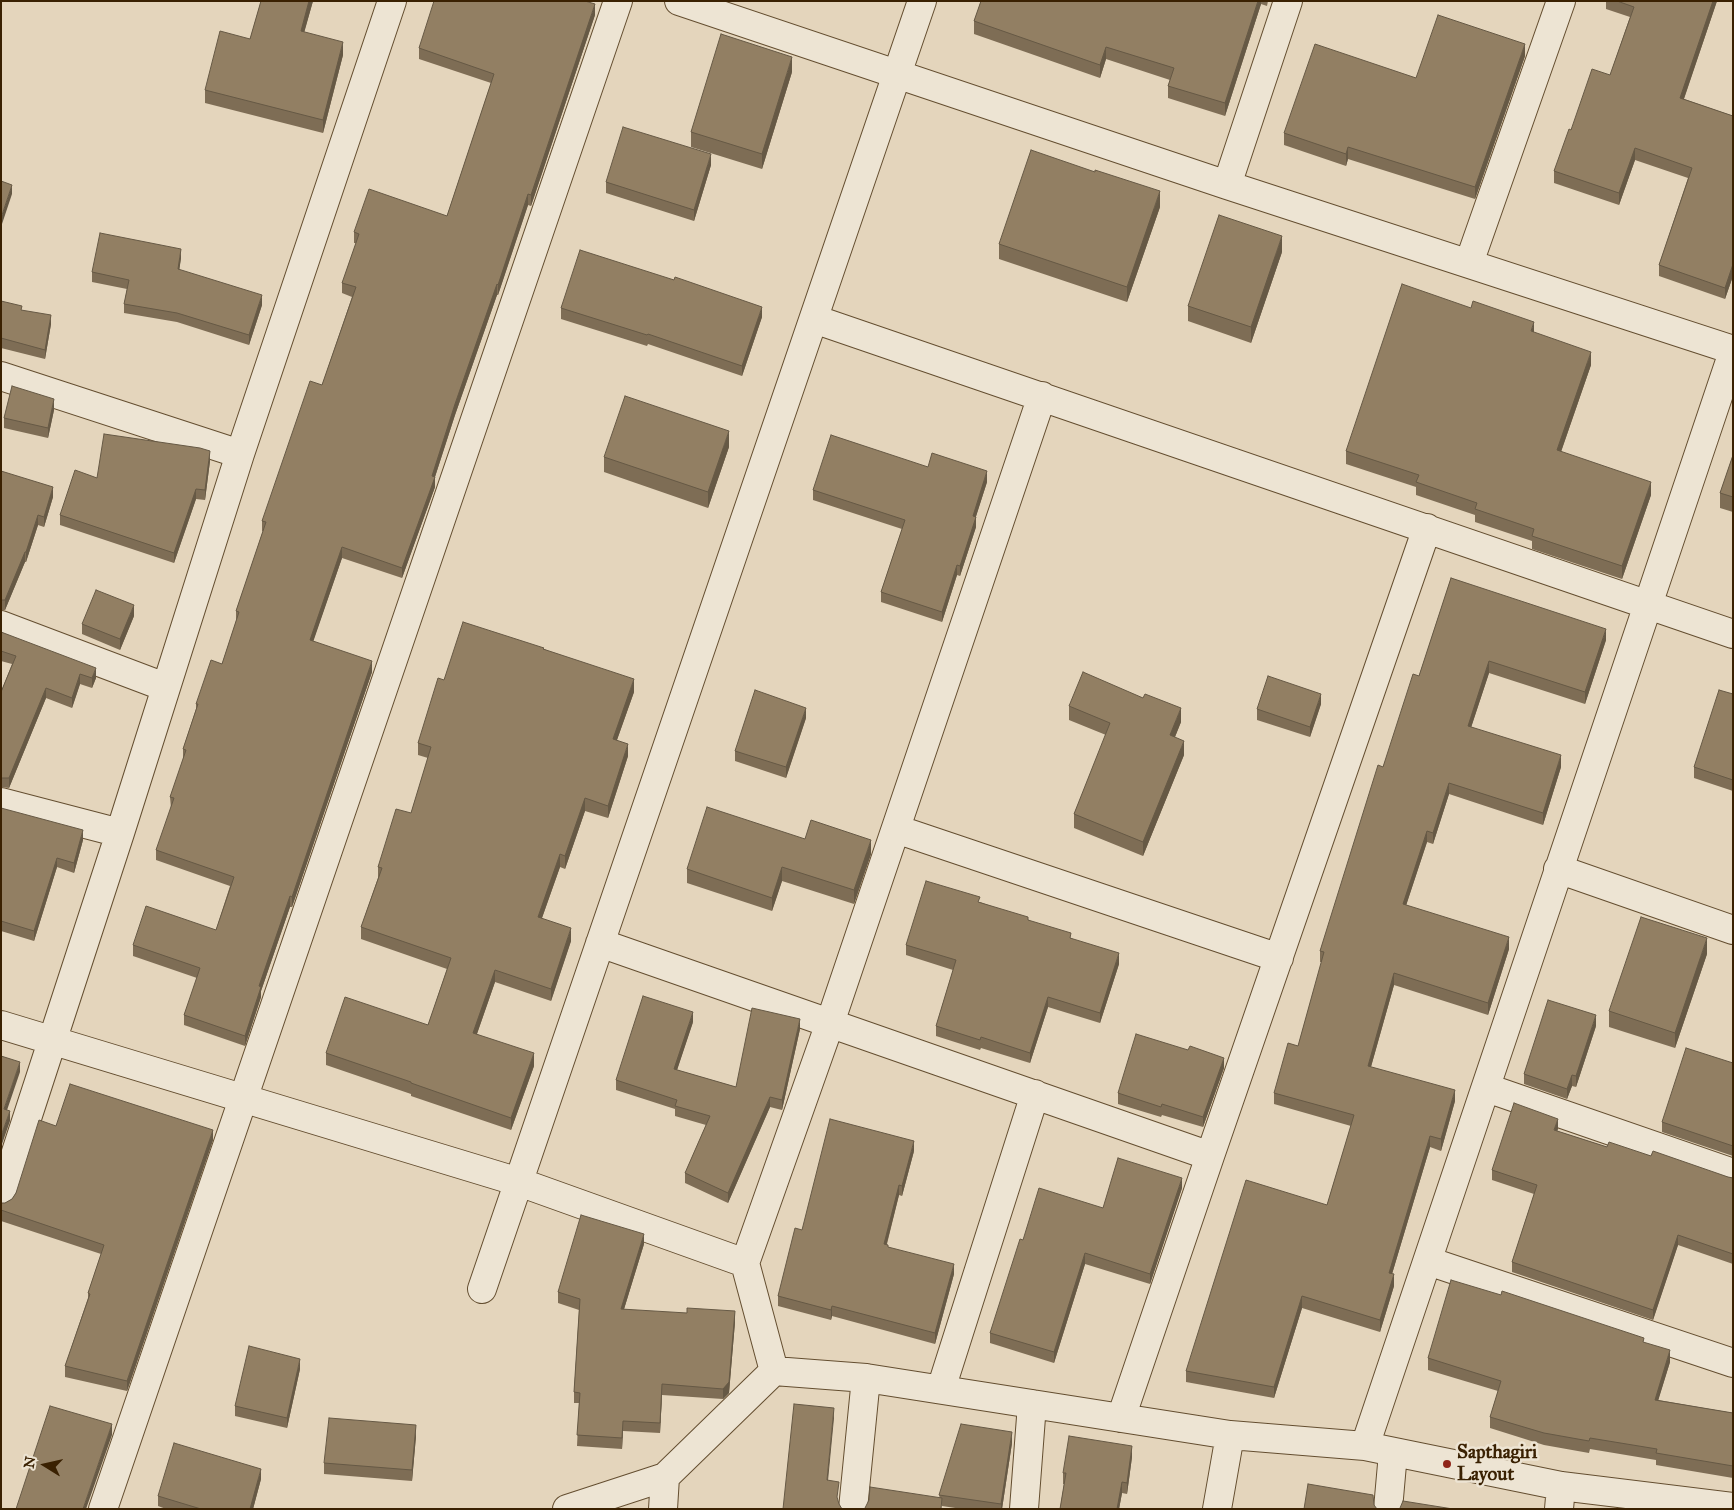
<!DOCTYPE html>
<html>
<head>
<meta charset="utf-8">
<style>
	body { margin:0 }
	#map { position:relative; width:1734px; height:1510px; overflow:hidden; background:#e4d5bc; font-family:"IM FELL Great Primer",serif }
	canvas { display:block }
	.frame { position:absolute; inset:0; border:2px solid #3a2102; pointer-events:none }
	.north { position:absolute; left:20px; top:1440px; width:50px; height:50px; -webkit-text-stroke:4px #ede4d3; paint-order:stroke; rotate:280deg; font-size:14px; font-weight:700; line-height:20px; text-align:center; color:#3a2102 }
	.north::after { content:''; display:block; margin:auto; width:18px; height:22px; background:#3a2102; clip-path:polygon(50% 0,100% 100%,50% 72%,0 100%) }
</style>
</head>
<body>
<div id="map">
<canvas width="1734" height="1510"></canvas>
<div class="frame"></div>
<div class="north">N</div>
</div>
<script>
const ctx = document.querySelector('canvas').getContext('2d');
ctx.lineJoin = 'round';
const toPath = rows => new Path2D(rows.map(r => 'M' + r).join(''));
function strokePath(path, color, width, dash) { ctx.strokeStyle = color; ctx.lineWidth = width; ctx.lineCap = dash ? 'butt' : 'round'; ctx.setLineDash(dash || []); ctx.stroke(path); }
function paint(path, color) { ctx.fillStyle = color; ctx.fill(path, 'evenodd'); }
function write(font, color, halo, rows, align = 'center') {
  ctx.font = font + ' "IM FELL Great Primer",serif'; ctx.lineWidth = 5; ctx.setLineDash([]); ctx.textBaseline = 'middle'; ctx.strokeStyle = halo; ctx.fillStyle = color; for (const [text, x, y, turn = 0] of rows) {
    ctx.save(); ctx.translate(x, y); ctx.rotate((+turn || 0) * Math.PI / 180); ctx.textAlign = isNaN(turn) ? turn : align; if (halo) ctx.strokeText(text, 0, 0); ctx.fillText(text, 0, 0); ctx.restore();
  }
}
const minor = toPath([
	[679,1,1227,185,1733,350],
	[1227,185,1288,1],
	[1469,263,1561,1],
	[814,319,1733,634],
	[1,376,240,454],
	[1,625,165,687],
	[1,802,120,833],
	[896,829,1279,958],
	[1558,869,1733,930],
	[600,943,1210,1156],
	[1,1025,519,1182,745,1263],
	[1487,1088,1733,1173],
	[1,1198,120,833,240,454,392,1],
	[1428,1261,1733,1363],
	[482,1289,922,1],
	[774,1371,745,1263,830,1023,1042,396],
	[941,1389,1035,1094],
	[1121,1418,1210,1156,1427,528],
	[1365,1446,1733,352],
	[103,1509,618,1],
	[567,1509,665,1477,774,1371,866,1378,1230,1435,1365,1446,1561,1486,1733,1507],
	[663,1509,665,1477],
	[853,1509,866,1378],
	[1024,1509,1032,1404],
	[1217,1509,1230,1435],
	[1388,1509,1393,1453],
	[1559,1509,1561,1486]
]);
strokePath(minor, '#644e30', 30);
strokePath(minor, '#ede4d3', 28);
paint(toPath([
	[261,1,313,1,304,32,343,55,323,133,205,103,205,90,250,39],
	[981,1,1268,1,1267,6,1261,4,1225,116,1168,98,1168,86,1170,80,1106,59,1100,78,974,34,974,21],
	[1606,1,1717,1,1684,99,1733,116,1733,276,1725,299,1659,276,1659,265,1688,178,1635,160,1619,205,1554,183,1554,171,1571,130,1610,75,1630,17,1606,9],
	[595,15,531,206,528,205,498,295,497,295,455,415,435,477,435,487,402,578,342,558,313,641,372,672,292,907,290,907,261,991,261,997,245,1046,184,1025,184,1015,197,978,133,956,133,945,216,930,230,886,156,860,156,850,171,808,170,797,183,760,183,749,196,709,196,704,222,664,236,621,236,611,263,531,262,531,262,521,322,385,352,297,342,293,342,283,356,243,354,243,354,232,447,216,491,83,419,59,419,48],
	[1525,56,1475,199,1348,159,1346,166,1284,145,1284,133,1416,78],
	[792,72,762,169,691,147,691,132],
	[711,165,694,221,606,193,606,182],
	[1160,207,1127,302,999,259,999,244],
	[1282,252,1251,343,1188,321,1188,306],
	[181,258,179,270,262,305,249,345,177,322,124,313,124,304,127,289,92,282,92,272],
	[1,301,51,324,45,359,1,348],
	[561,308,762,317,742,376,648,344,647,346,561,319],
	[1534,333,1591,365,1561,452,1651,495,1622,579,1532,549,1532,541,1475,522,1475,515,1416,495,1416,487,1346,464,1346,451],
	[54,410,48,438,4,428,4,418],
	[729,447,708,508,604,472,604,457],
	[1733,455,1733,512,1720,508,1720,493],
	[210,461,205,500,196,499,174,563,60,525,60,515,97,478],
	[928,467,987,482,976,516,976,527,960,576,957,575,942,622,881,602,881,592,902,529,813,500,813,490],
	[1,471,53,497,44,527,38,525,26,562,25,562,5,610,1,610],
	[1451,578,1606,640,1585,704,1489,673,1471,727,1561,767,1543,825,1449,794,1433,844,1427,842,1406,905,1509,949,1488,1015,1394,985,1371,1067,1455,1101,1441,1151,1430,1147,1392,1274,1394,1286,1380,1332,1302,1308,1274,1398,1186,1382,1186,1371,1327,1205,1351,1126,1274,1104,1274,1093,1298,1046,1322,962,1320,962,1320,951,1383,767,1419,676],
	[134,616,120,650,82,634,82,624],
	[1,632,96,678,92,688,80,684,72,708,46,698,9,788,1,787,1,692,12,664,1,661],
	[544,649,634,692,617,740,628,756,608,818,585,811,565,869,560,867,542,918,571,941,551,1001,495,982,477,1034,534,1066,511,1130,411,1096,411,1094,326,1065,326,1053,428,1025,447,969,361,939,361,927,378,878,378,867,411,813,428,758,418,755,418,743,444,680],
	[1733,694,1733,791,1694,778,1694,767],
	[1321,704,1310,737,1257,720,1257,709],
	[1069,706,1181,722,1175,737,1184,755,1143,856,1074,828,1074,814,1106,735,1069,720],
	[806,718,786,778,735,761,735,751],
	[1,808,83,840,74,873,57,867,34,941,1,931],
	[805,839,871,854,854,904,782,881,772,911,687,883,687,869],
	[980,902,1028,920,1071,938,1119,964,1100,1023,1048,1007,1030,1063,981,1048,980,1050,936,1036,936,1026,953,970,906,955,906,945],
	[1707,954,1675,1048,1609,1027,1609,1011],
	[693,1022,677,1070,736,1087,800,1029,782,1110,770,1107,728,1203,685,1183,685,1173,706,1125,675,1116,675,1109,616,1090,616,1080],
	[1596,1026,1576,1087,1572,1086,1567,1099,1524,1084,1524,1074],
	[1188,1050,1224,1068,1203,1127,1162,1115,1161,1117,1118,1104,1118,1093],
	[1733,1063,1733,1156,1662,1132,1662,1122],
	[56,1126,213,1140,127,1391,65,1377,65,1366,88,1298,88,1293,101,1254,1,1221,1,1203,5,1203,12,1199],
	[1558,1129,1557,1131,1607,1147,1651,1156,1728,1177,1733,1178,1733,1264,1678,1245,1653,1320,1512,1272,1512,1262,1534,1194,1492,1180,1492,1170],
	[914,1151,902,1196,899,1195,887,1244,888,1247,954,1274,935,1344,832,1316,831,1320,778,1306,778,1296,802,1230],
	[1182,1188,1150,1284,1085,1264,1054,1363,990,1343,990,1333,1103,1208],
	[644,1244,624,1309,735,1322,729,1393,723,1399,662,1395,660,1433,623,1431,622,1449,577,1446,579,1403,574,1403,574,1392,579,1310,558,1303,558,1292],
	[1644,1343,1670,1362,1658,1400,1733,1413,1733,1478,1656,1465,1656,1460,1590,1449,1589,1453,1544,1445,1490,1428,1490,1417,1498,1391,1428,1370,1428,1358],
	[300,1369,287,1428,235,1416,235,1406],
	[416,1436,412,1481,324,1474,324,1463],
	[1012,1443,1002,1509,962,1509,942,1506,939,1495],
	[1132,1457,1127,1494,1122,1493,1119,1509,1060,1509,1064,1484,1063,1484,1063,1473],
	[261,1479,253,1509,166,1509,158,1506,158,1496]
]), '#7e6d55');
paint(toPath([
	[309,1,313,1,301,44,301,31],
	[1258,1,1261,1,1261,4,1225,116,1225,103],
	[1713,1,1717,1,1680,110,1680,98],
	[595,4,595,15,531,206,531,195],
	[343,42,343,55,323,133,323,120],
	[1525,44,1525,56,1475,199,1475,187],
	[1106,47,1106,59,1100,78,1100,65],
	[792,57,792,72,762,169,762,154],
	[1348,147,1348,159,1346,166,1346,154],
	[1635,148,1635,160,1619,205,1619,193],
	[711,154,711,165,694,221,694,210],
	[12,185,12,194,1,227,1,218],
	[1160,191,1160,207,1127,302,1127,287],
	[528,194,528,205,498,295,498,285],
	[1282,236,1282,252,1251,343,1251,327],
	[181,249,181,258,178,279,178,269],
	[1733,264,1733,276,1725,299,1725,288],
	[497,284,497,295,455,415,432,486,432,476,455,404],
	[262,295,262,305,249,345,249,335],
	[762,307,762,317,742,376,742,366],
	[51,315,51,324,45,359,45,350],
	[1534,322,1534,335,1531,331],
	[1591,352,1591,365,1557,463,1557,450],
	[54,399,54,410,48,438,48,428],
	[729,431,729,447,708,508,708,492],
	[210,451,210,461,205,500,205,490],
	[987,471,987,482,973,526,973,516],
	[435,477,435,487,402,578,402,568],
	[1651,482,1651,495,1622,579,1622,566],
	[53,487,53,497,44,527,44,517],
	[196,489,196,499,174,563,174,553],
	[38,515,38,525,26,562,26,552],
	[976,517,976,527,960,576,960,566],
	[342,547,342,558,310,651,310,640],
	[25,552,25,562,5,610,5,600],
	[957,565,957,575,942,622,942,612],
	[134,605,134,616,120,650,120,639],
	[1606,629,1606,640,1585,704,1585,692],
	[372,661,372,672,292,907,292,897],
	[1489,661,1489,673,1468,737,1468,726],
	[96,668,96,678,92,688,92,678],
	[80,674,80,684,72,708,72,698],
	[634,679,634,692,613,751,613,739],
	[46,688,46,698,9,788,9,778],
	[1321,694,1321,704,1310,737,1310,727],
	[806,708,806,718,786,778,786,767],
	[1181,708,1181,722,1170,749,1170,735],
	[1184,741,1184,755,1143,856,1143,842],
	[628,744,628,756,608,818,608,806],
	[1561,755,1561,767,1543,825,1543,813],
	[1449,783,1449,794,1433,844,1433,833],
	[585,798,585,811,565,869,565,856],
	[83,830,83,840,74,873,74,863],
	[1427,831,1427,842,1403,915,1403,904],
	[871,840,871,854,854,904,854,890],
	[560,854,560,867,538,929,538,917],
	[57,858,57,867,34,941,34,931],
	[782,867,782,881,772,911,772,898],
	[290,896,290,907,261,991,261,997,245,1046,245,1036,259,986],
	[571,928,571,941,551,1001,551,989],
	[1509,937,1509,949,1488,1015,1488,1003],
	[1707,938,1707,954,1675,1048,1675,1033],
	[1119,953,1119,964,1100,1023,1100,1013],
	[495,970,495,982,473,1045,473,1033],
	[1394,973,1394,985,1368,1077,1368,1066],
	[1048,997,1048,1007,1030,1063,1030,1053],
	[693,1012,693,1022,674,1079,674,1069],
	[1596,1015,1596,1026,1576,1087,1576,1076],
	[800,1019,800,1029,782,1110,782,1100],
	[534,1053,534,1066,511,1130,511,1118],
	[1224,1058,1224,1068,1203,1127,1203,1117],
	[20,1062,20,1072,4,1119,4,1109],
	[1572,1075,1572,1086,1567,1099,1567,1089],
	[1455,1090,1455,1101,1441,1151,1441,1139],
	[770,1097,770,1107,728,1203,728,1193],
	[10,1111,10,1121,1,1147,1,1136],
	[1558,1119,1558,1129,1554,1140,1554,1130],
	[213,1130,213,1140,127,1391,127,1381],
	[1430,1136,1430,1147,1389,1284,1389,1273],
	[914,1141,914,1151,902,1196,902,1186],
	[1182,1178,1182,1188,1150,1284,1150,1274],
	[899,1185,899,1195,884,1254,884,1244],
	[644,1234,644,1244,621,1319,621,1309],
	[1678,1235,1678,1245,1653,1320,1653,1310],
	[1085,1253,1085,1264,1054,1363,1054,1352],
	[954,1264,954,1274,935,1344,935,1333],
	[1394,1274,1394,1286,1380,1332,1380,1320],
	[1302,1296,1302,1308,1274,1398,1274,1387],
	[832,1306,832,1316,831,1320,831,1310],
	[735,1311,735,1322,729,1393,723,1399,723,1389],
	[1670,1350,1670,1362,1655,1411,1655,1400],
	[300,1359,300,1369,287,1428,287,1418],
	[662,1384,662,1395,660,1433,660,1423],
	[834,1408,834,1418,827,1491,827,1480],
	[623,1421,623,1431,622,1449,622,1438],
	[112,1424,112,1435,86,1509,83,1509],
	[416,1425,416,1436,412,1481,412,1470],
	[1012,1432,1012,1443,1002,1509,1001,1509,1001,1504],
	[1132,1446,1132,1457,1127,1494,1127,1483],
	[261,1469,261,1479,253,1509,250,1509],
	[1122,1482,1122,1493,1119,1509,1117,1509]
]), '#665945');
const building = toPath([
	[261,1,309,1,301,31,343,42,323,120,205,90,220,31,250,39,261,1],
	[434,1,585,1,595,4,531,195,528,194,498,285,497,284,455,404,432,476,435,477,402,568,342,547,310,640,372,661,292,897,290,896,259,986,261,987,245,1036,184,1015,200,968,133,945,146,906,216,930,234,877,156,850,174,798,170,797,186,750,183,749,198,704,196,704,211,660,222,664,239,612,236,611,266,522,262,521,310,381,322,385,356,287,342,283,359,234,354,232,369,189,447,216,494,74,419,48,434,1],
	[981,1,1258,1,1225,103,1168,86,1174,68,1106,47,1100,65,974,21,981,1],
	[1617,1,1713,1,1680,98,1733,116,1733,264,1725,288,1659,265,1692,168,1635,148,1619,193,1554,171,1569,129,1571,130,1592,69,1610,75,1634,7,1617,1],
	[1438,15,1525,44,1475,187,1348,147,1346,154,1284,133,1315,44,1416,78,1438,15],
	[721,34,792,57,762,154,691,132,721,34],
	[623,127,711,154,694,210,606,182,623,127],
	[1031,150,1095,172,1095,170,1160,191,1127,287,999,244,1031,150],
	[1,181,12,185,1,218,1,181],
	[1219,215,1282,236,1251,327,1188,306,1219,215],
	[100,233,181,249,178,269,262,295,249,335,177,313,124,304,129,280,92,272,100,233],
	[580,250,674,280,675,277,762,307,742,366,648,334,647,335,561,308,580,250],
	[1402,284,1471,308,1473,301,1534,322,1531,331,1591,352,1557,450,1651,482,1622,566,1532,536,1534,529,1475,509,1477,503,1416,482,1419,475,1346,451,1402,284],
	[1,301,22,306,21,310,51,315,45,350,1,338,1,301],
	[12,386,54,399,48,428,4,418,12,386],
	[625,396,729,431,708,492,604,457,625,396],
	[104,434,200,448,210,451,205,490,196,489,174,553,60,515,75,470,97,478,104,434],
	[831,435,928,467,932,453,987,471,973,516,976,517,960,566,957,565,942,612,881,592,905,520,813,490,831,435],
	[1733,455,1733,497,1720,493,1733,455],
	[1,471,53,487,44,517,38,515,26,552,25,552,5,600,1,600,1,471],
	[1451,578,1606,629,1585,692,1489,661,1468,726,1561,755,1543,813,1449,783,1433,833,1427,831,1403,904,1509,937,1488,1003,1394,973,1368,1066,1455,1090,1441,1139,1430,1136,1389,1273,1394,1274,1380,1320,1302,1296,1274,1387,1186,1371,1246,1180,1327,1205,1354,1115,1274,1093,1288,1043,1298,1046,1324,952,1320,951,1378,765,1383,767,1413,674,1419,676,1451,578],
	[96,590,134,605,120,639,82,624,96,590],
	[463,622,544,648,543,649,634,679,613,739,628,744,608,806,585,798,565,856,560,854,538,917,571,928,551,989,495,970,473,1033,534,1053,511,1118,411,1083,411,1082,326,1053,345,997,428,1025,451,958,361,927,382,868,378,867,396,809,411,813,431,747,418,743,438,678,444,680,463,622],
	[1,632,96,668,92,678,80,674,72,698,46,688,9,778,1,778,1,692,16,656,1,651,1,632],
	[1083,672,1143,698,1145,694,1181,708,1170,735,1184,741,1143,842,1074,814,1110,723,1069,706,1083,672],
	[1268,676,1321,694,1310,727,1257,709,1268,676],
	[755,690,806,708,786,767,735,751,755,690],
	[1719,690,1733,694,1733,780,1694,767,1719,690],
	[707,807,805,839,811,820,871,840,854,890,782,867,772,898,687,869,707,807],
	[1,808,83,830,74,863,57,858,34,931,1,921,1,808],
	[926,881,980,897,978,902,1028,917,1028,920,1071,933,1070,938,1119,953,1100,1013,1048,997,1030,1053,981,1037,980,1040,936,1026,956,960,906,945,926,881],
	[1641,917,1707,938,1675,1033,1609,1011,1641,917],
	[643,996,693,1012,674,1069,736,1087,752,1008,800,1019,782,1100,770,1097,728,1193,685,1173,710,1116,675,1106,677,1100,616,1080,643,996],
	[1548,1000,1596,1015,1576,1076,1572,1075,1567,1089,1524,1074,1548,1000],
	[1136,1034,1188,1050,1190,1046,1224,1058,1203,1117,1162,1104,1161,1107,1118,1093,1136,1034],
	[1686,1048,1733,1063,1733,1146,1662,1122,1686,1048],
	[1,1056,20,1062,4,1109,10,1111,1,1136,1,1056],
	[70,1084,213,1130,127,1381,65,1366,90,1294,88,1293,104,1245,1,1210,1,1203,5,1203,12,1199,16,1193,39,1120,56,1126,70,1084],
	[1514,1103,1558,1119,1554,1130,1607,1147,1609,1142,1651,1156,1653,1151,1728,1177,1733,1178,1733,1254,1678,1235,1653,1310,1512,1262,1537,1185,1492,1170,1514,1103],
	[830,1119,914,1141,902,1186,899,1185,884,1244,888,1245,888,1247,954,1264,935,1333,832,1306,831,1310,778,1296,795,1228,802,1230,830,1119],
	[1118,1158,1182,1178,1150,1274,1085,1253,1054,1352,990,1333,1020,1239,1023,1240,1039,1188,1103,1208,1118,1158],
	[581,1215,644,1234,621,1309,687,1313,687,1308,735,1311,729,1382,723,1389,662,1384,660,1423,623,1421,622,1438,577,1435,580,1393,574,1392,580,1299,558,1292,581,1215],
	[1451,1280,1501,1295,1502,1291,1644,1338,1643,1342,1670,1350,1655,1400,1733,1413,1733,1466,1656,1453,1657,1449,1590,1438,1589,1441,1544,1433,1490,1417,1501,1381,1428,1358,1451,1280],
	[249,1346,300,1359,287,1418,235,1406,249,1346],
	[794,1404,834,1408,827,1480,839,1482,837,1497,839,1504,842,1509,783,1509,794,1404],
	[50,1406,112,1424,83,1509,16,1509,50,1406],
	[329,1418,416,1425,412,1470,324,1463,329,1418],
	[961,1424,1012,1432,1001,1504,939,1495,961,1424],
	[1069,1436,1132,1446,1127,1483,1122,1482,1117,1509,1060,1509,1066,1473,1063,1473,1069,1436],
	[174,1443,261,1469,250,1509,201,1509,158,1496,174,1443],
	[1308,1484,1373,1495,1374,1505,1377,1509,1304,1509,1308,1484],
	[870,1487,942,1498,941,1509,864,1509,865,1508,869,1500,870,1487],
	[1403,1501,1453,1509,1399,1509,1400,1508,1403,1501]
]);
paint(building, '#927f63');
strokePath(building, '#665945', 1);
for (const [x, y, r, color] of [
	[1447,1464,5,"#8f2418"]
]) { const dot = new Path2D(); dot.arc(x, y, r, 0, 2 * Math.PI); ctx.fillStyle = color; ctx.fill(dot); strokePath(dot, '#ede4d3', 2); }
write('bold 19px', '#3a2102', '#ede4d3', [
	["Sapthagiri",1457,1453],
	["Layout",1457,1475]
], 'left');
</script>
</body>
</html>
